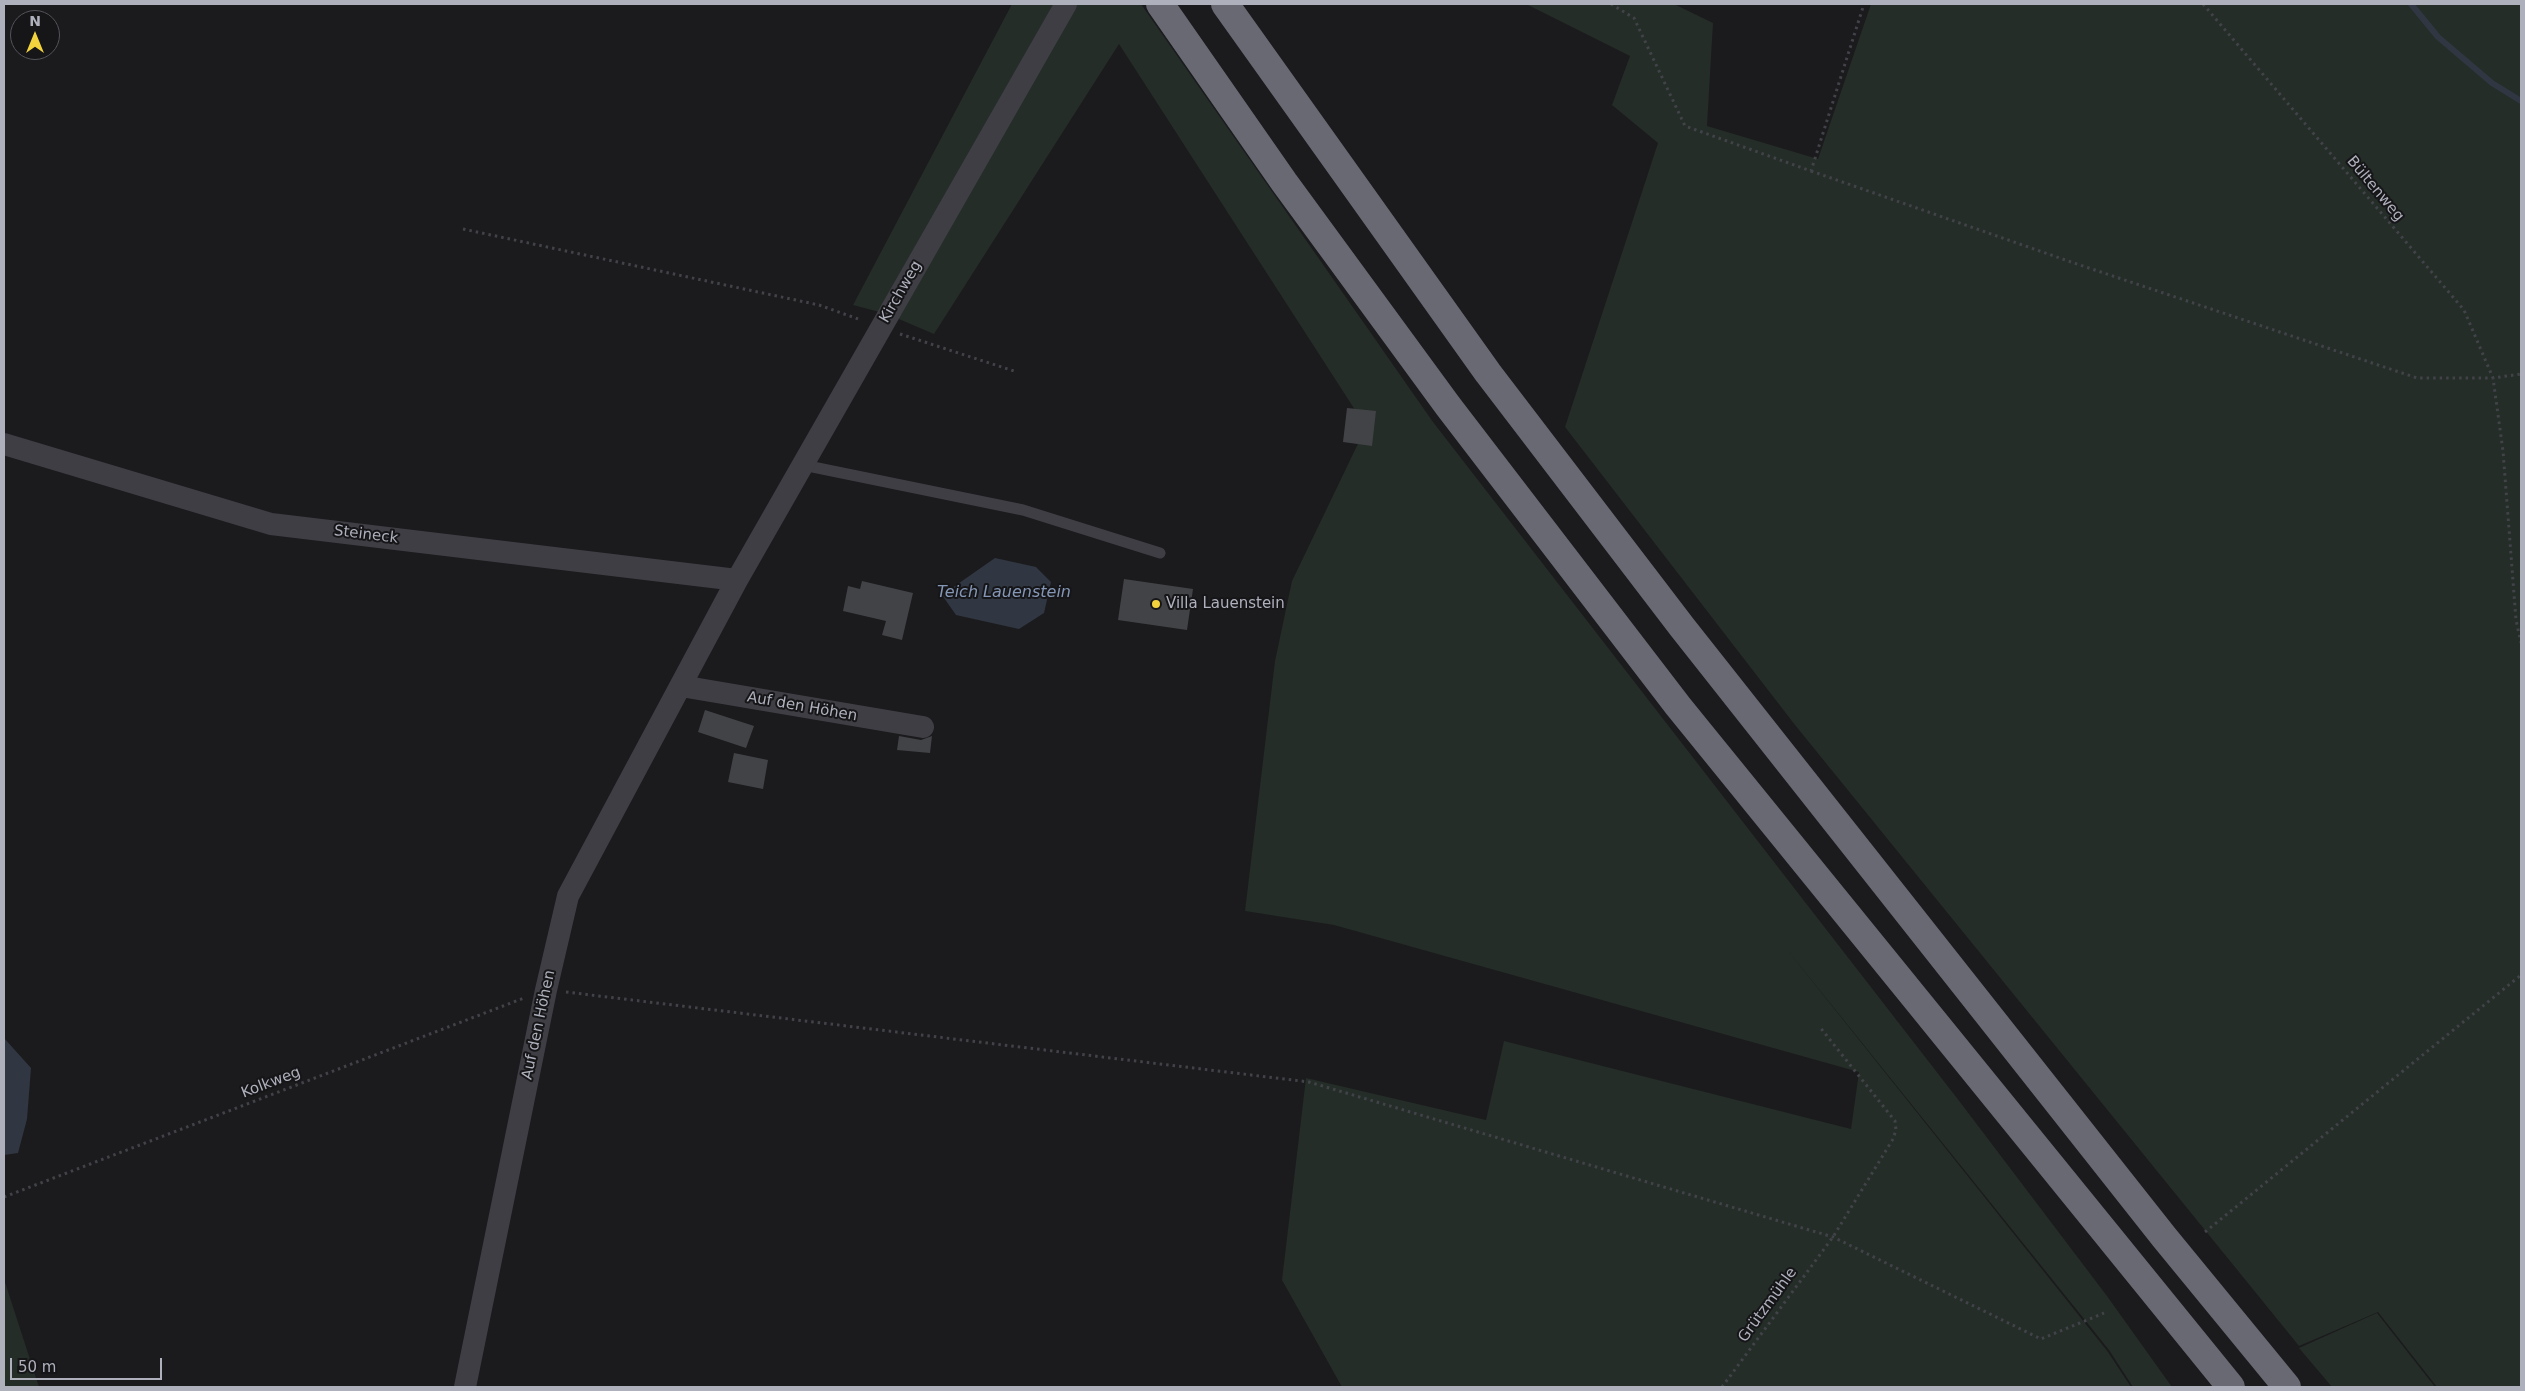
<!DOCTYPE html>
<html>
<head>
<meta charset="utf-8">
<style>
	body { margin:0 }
	#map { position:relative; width:2525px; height:1391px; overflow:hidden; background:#1b1b1d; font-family:"DejaVu Sans",sans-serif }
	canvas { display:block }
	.frame { position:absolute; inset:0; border:5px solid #aeb0bc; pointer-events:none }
	.north { position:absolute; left:10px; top:10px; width:50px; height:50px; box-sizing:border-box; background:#161618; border:1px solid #53545a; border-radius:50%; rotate:0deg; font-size:14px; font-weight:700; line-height:20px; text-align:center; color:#aeb0bc }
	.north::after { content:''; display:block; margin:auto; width:18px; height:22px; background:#f2d33e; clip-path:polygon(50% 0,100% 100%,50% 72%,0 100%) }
	.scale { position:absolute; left:10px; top:1358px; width:152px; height:22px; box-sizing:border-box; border:2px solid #aeb0bc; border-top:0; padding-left:6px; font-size:15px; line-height:18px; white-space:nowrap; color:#aeb0bc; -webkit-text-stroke:4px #161618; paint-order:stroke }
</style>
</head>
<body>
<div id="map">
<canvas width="2525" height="1391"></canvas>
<div class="frame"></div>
<div class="north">N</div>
<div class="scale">50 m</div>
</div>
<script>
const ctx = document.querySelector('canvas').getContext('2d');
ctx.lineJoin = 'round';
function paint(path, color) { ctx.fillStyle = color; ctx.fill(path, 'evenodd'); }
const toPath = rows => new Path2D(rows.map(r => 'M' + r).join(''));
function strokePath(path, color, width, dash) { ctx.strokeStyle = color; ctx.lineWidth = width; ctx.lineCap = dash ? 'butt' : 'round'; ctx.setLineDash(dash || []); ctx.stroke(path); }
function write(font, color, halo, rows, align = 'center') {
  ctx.font = font + ' "DejaVu Sans",sans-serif'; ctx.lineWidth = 4; ctx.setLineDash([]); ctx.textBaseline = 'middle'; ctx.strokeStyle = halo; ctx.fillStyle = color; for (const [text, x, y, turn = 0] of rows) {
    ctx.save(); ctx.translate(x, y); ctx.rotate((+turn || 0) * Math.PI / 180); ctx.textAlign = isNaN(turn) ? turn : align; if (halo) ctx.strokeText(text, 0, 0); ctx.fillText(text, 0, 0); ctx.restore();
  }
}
paint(toPath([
	[1012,4,1141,4,1433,422,1960,1102,2107,1296,2172,1387,2133,1387,2109,1350,1785,947,2108,1352,2131,1387,1342,1387,1282,1280,1306,1078,1486,1120,1504,1041,1851,1129,1859,1072,1334,925,1245,911,1275,661,1292,581,1366,427,1119,44,934,334,887,314,853,305],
	[1526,4,1674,4,1713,23,1707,126,1818,159,1871,4,2521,4,2521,1387,2437,1387,2378,1312,2299,1346,1795,725,1565,427,1658,143,1612,105,1630,56],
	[4,1279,39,1387,4,1387],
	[2377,1313,2435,1387,2332,1387,2299,1348]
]), '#242d27');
paint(toPath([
	[995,558,1036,567,1051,582,1044,613,1019,629,956,615,942,595],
	[4,1038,31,1068,27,1119,18,1153,4,1155]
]), '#303742');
strokePath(toPath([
	[2411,4,2438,37,2492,83,2521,101]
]), '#303742', 6);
paint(toPath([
	[1347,408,1376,411,1372,446,1343,442],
	[1124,579,1193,589,1187,630,1118,620],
	[862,581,913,593,902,640,882,635,886,621,843,611,848,586,860,589],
	[705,710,754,726,746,748,698,732],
	[899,736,921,740,932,736,930,753,897,750],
	[734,753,768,760,763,789,728,782]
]), '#424347');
strokePath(toPath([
	[1611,4,1634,18,1685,126,1811,171,1864,4],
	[2203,4,2464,310,2493,378,2503,451,2516,620,2521,643],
	[1811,171,2074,263,2417,378,2493,378,2521,374],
	[463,229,819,305,861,320],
	[900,334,1014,371],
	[566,992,1309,1082,1833,1237,2041,1339,2104,1313],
	[4,1197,524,998],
	[2205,1232,2521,975],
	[1722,1387,1833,1237,1893,1139,1896,1130,1895,1121,1819,1026]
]), '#424349', 3, [2.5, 4]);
strokePath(toPath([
	[803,465,1023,510,1160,553]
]), '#3e3e44', 11);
strokePath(toPath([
	[4,444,271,524,737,580],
	[681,686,923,727],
	[465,1387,546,990,568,896,737,580,1066,4]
]), '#3e3e44', 22);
strokePath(toPath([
	[1160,4,1284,182,1448,406,1678,706,2231,1387],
	[1225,4,1488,373,1682,627,2164,1237,2287,1387]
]), '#686973', 28);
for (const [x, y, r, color] of [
	[1156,604,5,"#f2d33e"]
]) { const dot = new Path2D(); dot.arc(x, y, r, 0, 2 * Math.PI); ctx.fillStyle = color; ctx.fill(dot); strokePath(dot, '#161618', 2); }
write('15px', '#aeb0bc', '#161618', [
	["Bültenweg",2375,189,50],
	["Kirchweg",901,292,-60],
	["Steineck",366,535,7],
	["Auf den Höhen",802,707,10],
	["Auf den Höhen",539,1025,-78],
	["Kolkweg",271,1083,-21],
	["Grützmühle",1768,1305,-54]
]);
write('15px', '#aeb0bc', '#161618', [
	["Villa Lauenstein",1166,604]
], 'left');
write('italic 16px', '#8597b7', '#161618', [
	["Teich Lauenstein",1004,593]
]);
</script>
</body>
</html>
